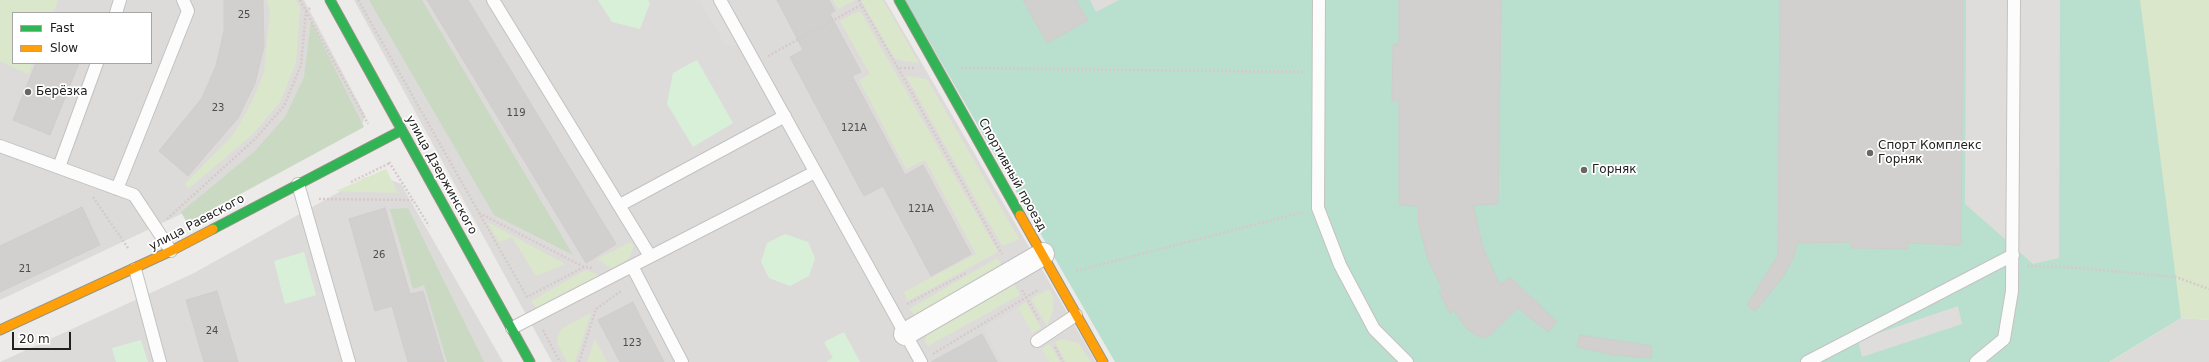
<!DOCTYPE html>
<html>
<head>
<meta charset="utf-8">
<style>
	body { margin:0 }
	#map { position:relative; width:2209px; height:362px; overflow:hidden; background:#edebe9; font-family:"DejaVu Sans",sans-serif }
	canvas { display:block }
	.legend { position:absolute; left:12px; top:12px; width:140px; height:52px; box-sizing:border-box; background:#fff; border:1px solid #a6a6a6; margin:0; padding:5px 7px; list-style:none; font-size:12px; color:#202020 }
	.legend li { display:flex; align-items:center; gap:8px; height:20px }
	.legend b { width:20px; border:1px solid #a6a6a6 }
	.scale { position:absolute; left:12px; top:332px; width:59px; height:18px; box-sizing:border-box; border:2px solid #202020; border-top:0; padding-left:5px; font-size:12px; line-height:14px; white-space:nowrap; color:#202020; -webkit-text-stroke:3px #fff; paint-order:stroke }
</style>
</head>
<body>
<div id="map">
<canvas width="2209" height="362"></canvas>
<ul class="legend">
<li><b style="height:5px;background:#30b455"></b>Fast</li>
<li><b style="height:5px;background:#ff9f0a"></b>Slow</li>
</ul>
<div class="scale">20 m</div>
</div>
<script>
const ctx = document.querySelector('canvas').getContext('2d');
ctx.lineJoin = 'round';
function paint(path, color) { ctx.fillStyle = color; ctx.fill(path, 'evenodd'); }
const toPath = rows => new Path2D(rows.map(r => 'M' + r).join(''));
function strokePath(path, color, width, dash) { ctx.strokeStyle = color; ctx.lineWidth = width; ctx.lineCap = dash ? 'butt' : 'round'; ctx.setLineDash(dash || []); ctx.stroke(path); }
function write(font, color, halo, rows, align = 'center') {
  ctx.font = font + ' "DejaVu Sans",sans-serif'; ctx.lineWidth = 3.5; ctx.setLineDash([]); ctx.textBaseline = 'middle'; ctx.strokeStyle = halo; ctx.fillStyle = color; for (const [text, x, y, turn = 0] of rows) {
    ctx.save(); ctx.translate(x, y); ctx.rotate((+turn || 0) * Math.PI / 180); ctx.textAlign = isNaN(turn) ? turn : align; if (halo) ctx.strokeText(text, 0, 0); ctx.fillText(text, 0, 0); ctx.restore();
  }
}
paint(toPath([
	[0,0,304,0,365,115,362,126,354,132,0,300],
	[13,13,151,13,151,63,13,63],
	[354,0,885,0,1096,362,552,362],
	[366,177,383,177,401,184,503,362,0,362,194,273],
	[2181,318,2209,320,2209,362,2110,362]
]), '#dddbda');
paint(toPath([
	[0,0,58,0,53,13,13,13,13,63,33,63,28,74,0,61],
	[267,0,296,0,300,7,296,63,280,102,252,135,188,189,185,184,233,135,252,102,264,72,270,13],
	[833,0,855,0,838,9],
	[861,0,883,0,919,63,895,59],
	[2060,0,2209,0,2209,320,2181,318,2110,362,2005,362],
	[860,11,998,252,908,301,904,292,976,254,925,160,906,169,859,80,870,74,840,21],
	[906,76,927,79,1019,239,1002,246],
	[386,169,398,193,336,191],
	[487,222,565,264,536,276,512,237,499,242],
	[631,242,634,246,629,258,612,269,597,259],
	[997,258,1005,270,917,317,909,309],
	[586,270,601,276,538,310,531,301],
	[1013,282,1020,295,928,346,925,342,927,334,933,328],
	[1049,289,1053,297,1054,308,1047,326,1031,299],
	[1026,302,1041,328,1032,333,1018,308],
	[591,313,575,362,567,362,558,345,557,337,561,329],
	[595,339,607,362,587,362],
	[1062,339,1078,343,1091,362,1066,362,1055,342],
	[1050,344,1060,362,1049,362,1041,349]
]), '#dbe7cb');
paint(toPath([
	[369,0,422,0,573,255,494,215],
	[311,21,364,127,187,223,181,212,255,151,285,117,304,77],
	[408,208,484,362,447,362,424,285,413,289,390,209]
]), '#cad9c1');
paint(toPath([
	[598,0,648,0,650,3,640,29,612,22],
	[697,60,733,123,693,147,667,104,673,73],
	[785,234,808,242,815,258,809,276,790,286,769,278,761,262,767,243],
	[304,252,316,295,285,304,274,261],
	[844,332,860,362,826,362,833,358,824,342],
	[141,340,148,362,116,362,112,348]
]), '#d9f0d8');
paint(toPath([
	[905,0,2140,0,2181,318,2109,362,1115,362]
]), '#b9dfce');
paint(toPath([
	[699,0,720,0,745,46,725,45],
	[1090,0,1119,0,1096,12],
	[1966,0,2060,0,2059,258,2033,264,1965,204],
	[1958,306,1962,324,1862,357,1858,340],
	[1018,308,1037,341,1049,362,1002,362,982,328]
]), '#dedddc');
const building = toPath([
	[224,0,263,0,264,46,255,83,238,118,188,176,159,151,202,98,216,66,224,31,224,0],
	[427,0,468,0,616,244,586,263,427,0],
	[777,0,829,0,835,11,830,14,861,72,852,76,905,175,923,165,971,254,931,276,883,186,864,196,790,57,803,50,777,0],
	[1023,0,1076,0,1088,20,1047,43,1023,0],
	[1399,0,1501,0,1498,204,1473,205,1483,248,1500,285,1510,277,1557,322,1548,332,1518,308,1491,335,1486,337,1480,337,1467,329,1454,311,1450,313,1439,292,1443,290,1428,260,1418,221,1418,206,1399,205,1399,101,1392,100,1393,45,1399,44,1399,0],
	[1780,0,1963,0,1961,245,1908,243,1908,249,1851,248,1851,242,1797,243,1793,259,1780,281,1755,311,1747,305,1778,255,1780,0],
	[36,63,79,63,50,135,13,120,36,63],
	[82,207,100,245,0,292,0,246,82,207],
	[385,208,410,294,423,291,444,362,408,362,392,306,375,311,349,219,385,208],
	[217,291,238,362,204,362,186,300,217,291],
	[633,302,644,324,664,362,620,362,598,320,633,302],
	[982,334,997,362,931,362,982,334],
	[1580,335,1652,346,1651,358,1614,355,1577,347,1580,335]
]);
paint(building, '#d2d0ce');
strokePath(building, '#d0cdcb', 1);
const lane = toPath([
	[493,0,650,256],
	[720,0,921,362],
	[1319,0,1318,208,1340,265,1374,329,1407,362],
	[116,13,120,0],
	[0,146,134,195,171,251],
	[59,167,97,63],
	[298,184,349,362],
	[117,189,188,11,183,0],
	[620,205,785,116],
	[135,269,160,362],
	[512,328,632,266],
	[1037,341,1076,315],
	[682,362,632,266,815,172],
	[1807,362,2013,255],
	[1976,362,2004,339,2012,291,2014,0]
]);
const street = toPath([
	[905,334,1043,254]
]);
const fast = toPath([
	[330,0,530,362],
	[899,0,1020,215],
	[213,229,402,130]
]);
const slow = toPath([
	[1020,215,1103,362],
	[0,330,171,251,213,229]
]);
strokePath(lane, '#c3c2c1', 14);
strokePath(street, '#c3c2c1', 24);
strokePath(fast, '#959582', 11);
strokePath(slow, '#959582', 11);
strokePath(toPath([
	[300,0,306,11,310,8],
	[358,0,527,297,584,267],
	[859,0,861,5],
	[306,11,368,124],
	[768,56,861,5,898,68],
	[914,68,898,68,1002,254],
	[961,68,1304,72],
	[389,162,413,200],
	[351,182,390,163],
	[93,197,128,248],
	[319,199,413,200,429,226],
	[479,213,584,267,592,268],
	[167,219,254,140,284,106,301,65,306,11],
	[2027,266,2068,267,2176,277,2209,289],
	[1076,271,1303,212],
	[1022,290,1039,320],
	[907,304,966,273],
	[543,330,560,362],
	[1055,347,1063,362],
	[933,354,1038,290],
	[579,362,596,309,621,291]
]), '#d6cac9', 2.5, [2, 2]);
strokePath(lane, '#fcfcfc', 12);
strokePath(street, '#fcfcfc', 22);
strokePath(fast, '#30b455', 9);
strokePath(slow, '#ff9f0a', 9);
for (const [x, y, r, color] of [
	[28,92,4,"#686766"],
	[1870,153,4,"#686766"],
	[1584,170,4,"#686766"]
]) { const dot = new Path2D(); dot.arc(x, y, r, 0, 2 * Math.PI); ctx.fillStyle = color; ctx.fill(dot); strokePath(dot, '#fff', 1.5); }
write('10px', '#4c4c4c', null, [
	["25",244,15],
	["23",218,108],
	["119",516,113],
	["121А",854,128],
	["121А",921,209],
	["26",379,255],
	["21",25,269],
	["24",212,331],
	["123",632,343]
]);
write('12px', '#202020', '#fff', [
	["Берёзка",36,92],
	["Спорт Комплекс",1878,146],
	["Горняк",1878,160],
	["Горняк",1592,170]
], 'left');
write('12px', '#202020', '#fff', [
	["улица Дзержинского",441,175,61],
	["Спортивный проезд",1012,175,61],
	["улица Раевского",197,223,-28]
]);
</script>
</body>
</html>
